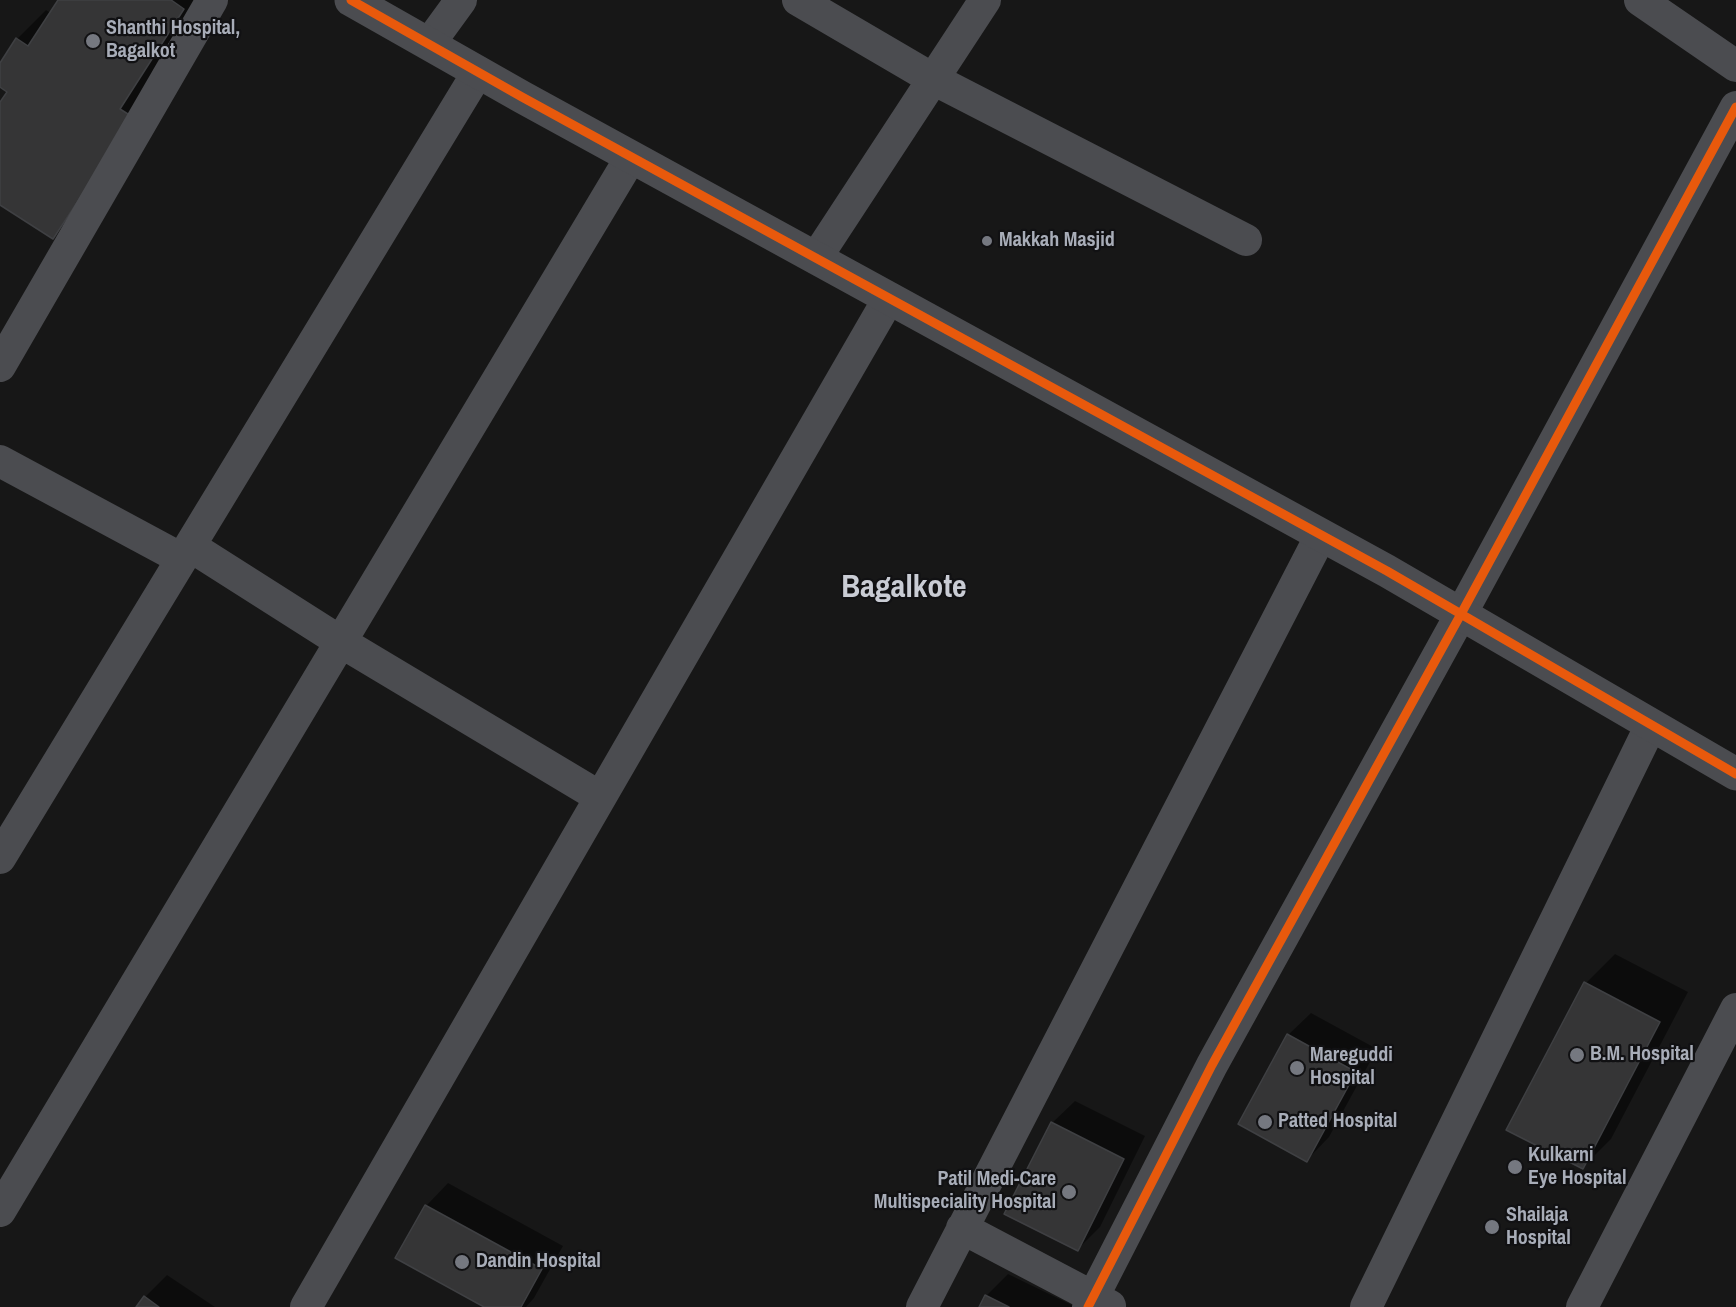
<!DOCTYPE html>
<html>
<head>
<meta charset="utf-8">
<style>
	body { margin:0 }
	canvas { display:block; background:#171717 }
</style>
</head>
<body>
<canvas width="1736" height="1307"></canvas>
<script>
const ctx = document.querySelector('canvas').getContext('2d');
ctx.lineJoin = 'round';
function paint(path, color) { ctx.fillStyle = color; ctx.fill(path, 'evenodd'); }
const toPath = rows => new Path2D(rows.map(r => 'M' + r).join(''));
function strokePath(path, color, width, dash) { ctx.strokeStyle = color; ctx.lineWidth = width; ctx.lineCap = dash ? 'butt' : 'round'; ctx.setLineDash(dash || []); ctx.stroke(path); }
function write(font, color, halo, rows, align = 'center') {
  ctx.font = font + ' "Archivo Narrow",sans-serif'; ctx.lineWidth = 4.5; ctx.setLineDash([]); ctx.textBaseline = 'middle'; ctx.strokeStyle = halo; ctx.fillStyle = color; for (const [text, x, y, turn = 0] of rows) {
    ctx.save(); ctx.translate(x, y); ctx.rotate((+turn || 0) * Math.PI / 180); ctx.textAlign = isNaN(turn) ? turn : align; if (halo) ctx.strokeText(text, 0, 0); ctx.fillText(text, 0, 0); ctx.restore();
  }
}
paint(toPath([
	[60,0,199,0,82,209,53,238,0,204,0,105,9,91,0,86,0,65,17,39,46,10,51,13],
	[1615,954,1688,992,1611,1139,1582,1168,1586,983],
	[1311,1013,1377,1049,1329,1137,1307,1160,1288,1035],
	[1075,1101,1145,1136,1100,1227,1078,1249,1052,1123],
	[448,1183,563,1246,534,1298,526,1307,487,1307,426,1206],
	[1008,1274,1076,1307,981,1307,986,1296],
	[167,1275,215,1307,138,1307,145,1297]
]), '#0007');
const building = toPath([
	[58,0,171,0,184,9,120,109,139,121,86,189,53,239,0,205,0,102,7,92,0,87,0,63,16,38,28,46,58,0],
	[1584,982,1660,1022,1583,1169,1506,1130,1584,982],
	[1287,1034,1356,1072,1307,1162,1238,1124,1287,1034],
	[1051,1122,1124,1159,1078,1251,1004,1214,1051,1122],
	[425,1205,542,1269,521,1307,484,1307,395,1258,425,1205],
	[985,1295,1009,1307,979,1307,985,1295],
	[144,1296,159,1307,136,1307,144,1296]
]);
paint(building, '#353536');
strokePath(building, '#3f4043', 1.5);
strokePath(toPath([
	[798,0,933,79,1246,240],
	[1640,0,1736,66],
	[429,44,461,0],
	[816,258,985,0],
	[0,366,212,0],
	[0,461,182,559],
	[190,546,341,642,600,797],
	[0,858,478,72],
	[0,1211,631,157],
	[962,1228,1110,1306],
	[306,1307,889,298],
	[922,1307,1321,535],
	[1088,1307,1212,1065,1461,614,1736,107],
	[1366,1307,1651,725],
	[1582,1307,1736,1009]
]), '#4b4c50', 32);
strokePath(toPath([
	[351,0,522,97,1387,571,1736,774]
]), '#4b4c50', 33);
strokePath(toPath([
	[351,0,522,97,1387,571,1736,774],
	[1088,1307,1212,1065,1461,614,1736,107]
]), '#e8590c', 9);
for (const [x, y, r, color] of [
	[93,41,8,"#757880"],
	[987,241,6,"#757880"],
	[1577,1055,8,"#757880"],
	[1297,1068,8,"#757880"],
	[1265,1122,8,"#757880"],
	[1515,1167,8,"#757880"],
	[1069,1192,8,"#757880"],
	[1492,1227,8,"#757880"],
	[462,1262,8,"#757880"]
]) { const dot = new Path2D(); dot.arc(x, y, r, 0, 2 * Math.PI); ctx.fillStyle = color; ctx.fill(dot); strokePath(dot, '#111113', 2); }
write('bold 20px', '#a8adb8', '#111113', [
	["Shanthi Hospital,",106,29],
	["Bagalkot",106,52],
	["Makkah Masjid",999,241],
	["B.M. Hospital",1590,1055],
	["Mareguddi",1310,1056],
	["Hospital",1310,1079],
	["Patted Hospital",1278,1122],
	["Kulkarni",1528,1156],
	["Eye Hospital",1528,1179],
	["Patil Medi-Care",1056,1180,"right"],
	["Multispeciality Hospital",1056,1203,"right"],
	["Shailaja",1506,1216],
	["Hospital",1506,1239],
	["Dandin Hospital",476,1262]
], 'left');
write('bold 32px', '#c9ccd4', '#111113', [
	["Bagalkote",904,588]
]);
</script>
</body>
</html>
